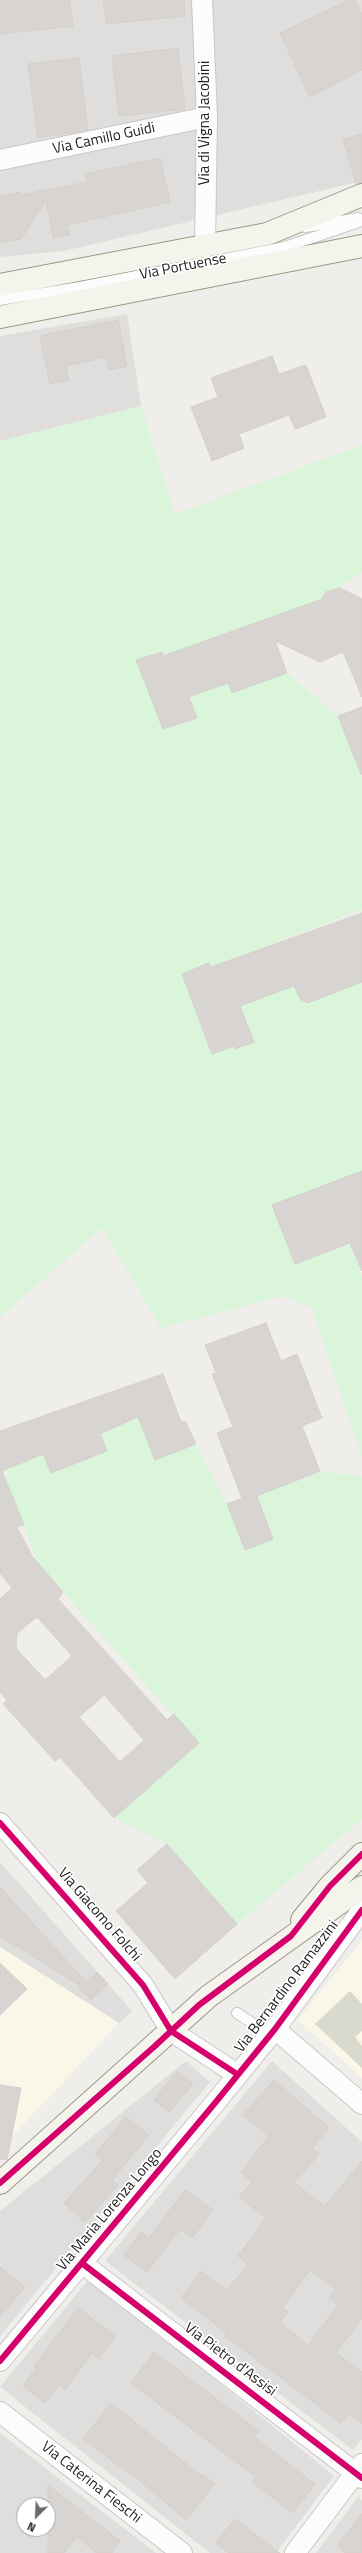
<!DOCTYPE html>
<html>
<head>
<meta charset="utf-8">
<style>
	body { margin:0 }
	#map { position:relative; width:362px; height:2553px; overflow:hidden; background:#f0eeeb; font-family:"Titillium Web",sans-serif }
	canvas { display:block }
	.north { position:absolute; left:16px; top:2497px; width:40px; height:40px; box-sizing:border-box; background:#fff; border:1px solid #a7a7a7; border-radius:50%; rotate:204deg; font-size:11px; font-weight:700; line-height:16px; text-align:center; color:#222 }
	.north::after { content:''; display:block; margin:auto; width:14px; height:18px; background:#6a6968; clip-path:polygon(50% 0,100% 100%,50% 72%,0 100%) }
</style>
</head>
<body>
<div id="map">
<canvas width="362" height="2553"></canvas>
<div class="north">N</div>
</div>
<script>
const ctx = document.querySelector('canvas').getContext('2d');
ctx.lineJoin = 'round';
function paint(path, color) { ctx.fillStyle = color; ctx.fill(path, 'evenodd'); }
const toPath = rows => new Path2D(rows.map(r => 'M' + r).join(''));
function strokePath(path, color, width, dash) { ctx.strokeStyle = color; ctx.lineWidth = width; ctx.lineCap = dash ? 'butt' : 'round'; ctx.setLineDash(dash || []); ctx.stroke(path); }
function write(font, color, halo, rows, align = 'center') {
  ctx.font = font + ' "Titillium Web",sans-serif'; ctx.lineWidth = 3.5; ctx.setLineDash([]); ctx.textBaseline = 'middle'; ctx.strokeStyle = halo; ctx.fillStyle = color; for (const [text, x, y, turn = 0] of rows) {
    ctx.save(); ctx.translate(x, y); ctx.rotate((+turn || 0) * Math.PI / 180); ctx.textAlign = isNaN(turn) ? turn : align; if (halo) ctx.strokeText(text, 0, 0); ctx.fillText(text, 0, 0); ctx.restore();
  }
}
paint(toPath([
	[0,0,362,0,362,181,64,251,0,257],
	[127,314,141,406,0,441,0,336],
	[0,1862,132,2011,119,2023,0,1947],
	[186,2061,210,2082,0,2336,0,2211],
	[272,2061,362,2142,362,2439,353,2450,105,2261],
	[90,2278,334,2476,276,2553,210,2553,0,2387],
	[0,2433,156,2553,0,2553],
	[24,2505,48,2505,48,2529,24,2529],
	[358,2497,362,2500,362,2553,316,2553]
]), '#dfdedc');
paint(toPath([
	[362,1940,362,2078,298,2020],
	[0,1947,119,2023,0,2149]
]), '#f8f7e8');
paint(toPath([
	[350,1991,362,2004,362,2031,355,2037,362,2046,362,2068,315,2024]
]), '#d9d9cd');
paint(toPath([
	[141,406,175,514,362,445,362,572,322,599,163,656,161,652,136,660,163,729,197,718,189,697,228,683,233,693,287,673,338,716,362,777,362,910,211,967,182,974,212,1054,234,1046,236,1049,254,1042,240,1006,294,986,300,999,308,1003,362,982,362,1171,273,1205,295,1263,350,1245,362,1276,362,1457,312,1308,283,1296,161,1328,102,1228,0,1317,0,441],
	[138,1417,155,1460,196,1444,227,1504,245,1550,273,1539,257,1496,320,1471,362,1476,362,1819,237,1924,167,1844,114,1818,198,1743,39,1565,5,1477,9,1468,43,1454,51,1473,107,1451,100,1434]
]), '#daf5da');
const building = toPath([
	[0,0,70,0,73,26,0,34,0,0],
	[103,0,184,0,185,16,106,24,103,0],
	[349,0,355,0,362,14,362,70,310,97,280,33,349,0],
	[178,48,185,109,119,116,112,56,178,48],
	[79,58,88,130,38,138,28,64,79,58],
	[362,134,362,183,356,184,343,139,362,134],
	[160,158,170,202,67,225,69,235,53,238,46,200,21,239,0,243,0,196,20,192,21,195,87,182,85,174,160,158],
	[118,320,127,366,109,370,106,357,66,366,69,380,50,384,40,336,118,320],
	[272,356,279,374,306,365,326,417,295,429,289,415,239,434,244,448,212,461,191,407,218,397,211,378,272,356],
	[340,588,362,599,362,697,343,652,320,662,275,641,287,673,232,693,228,683,189,697,197,718,163,729,136,660,162,652,163,656,322,599,326,592,340,588],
	[362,707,362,774,361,774,338,716,362,707],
	[362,913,362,982,308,1003,300,999,294,986,240,1006,254,1042,235,1049,234,1046,212,1054,182,974,209,963,211,967,362,913],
	[362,1171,362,1271,350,1243,295,1264,272,1205,362,1171],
	[266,1323,281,1361,297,1354,322,1418,302,1426,320,1471,257,1496,273,1539,245,1550,227,1504,242,1498,217,1433,233,1427,212,1374,216,1373,205,1345,266,1323],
	[163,1374,181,1422,185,1421,196,1444,155,1460,138,1417,100,1434,107,1451,51,1473,43,1454,2,1471,24,1525,17,1527,32,1556,63,1592,58,1599,167,1720,174,1714,199,1743,114,1818,60,1757,55,1761,3,1704,7,1700,0,1692,0,1599,12,1588,0,1573,0,1431,163,1374],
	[37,1617,72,1656,45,1680,16,1648,17,1633,37,1617],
	[104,1695,144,1740,120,1762,79,1717,104,1695],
	[167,1844,237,1924,175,1979,116,1911,148,1883,137,1870,167,1844],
	[0,1887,86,1982,97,1972,108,1984,91,2000,79,1988,81,1986,0,1936,0,1887],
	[0,1963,27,1989,0,2015,0,1963],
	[177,2072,193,2084,169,2112,154,2100,177,2072],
	[274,2080,329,2128,312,2148,319,2154,294,2183,325,2206,362,2161,362,2318,336,2353,362,2372,362,2424,348,2413,341,2423,225,2336,227,2333,181,2298,201,2271,227,2291,248,2264,238,2256,266,2218,239,2197,252,2182,241,2172,269,2136,243,2115,274,2080],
	[310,2270,336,2289,329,2298,338,2305,308,2345,280,2322,288,2312,282,2308,310,2270],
	[0,2085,21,2088,7,2160,0,2159,0,2085],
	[126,2117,149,2135,112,2180,118,2185,85,2222,64,2203,103,2160,95,2154,126,2117],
	[185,2190,213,2210,192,2238,180,2229,147,2272,124,2255,141,2232,149,2238,185,2190],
	[0,2267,25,2287,0,2317,0,2267],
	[78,2308,116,2336,99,2359,92,2353,65,2390,59,2385,45,2403,23,2386,36,2368,34,2366,78,2308],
	[154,2352,259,2431,254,2437,315,2484,293,2513,252,2482,256,2477,131,2383,154,2352],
	[110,2404,114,2405,201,2476,202,2474,215,2484,186,2520,145,2485,83,2439,110,2404],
	[48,2485,120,2541,112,2553,97,2553,77,2537,64,2553,48,2553,48,2485],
	[362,2514,362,2553,346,2553,337,2546,362,2514],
	[235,2519,280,2553,229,2553,216,2543,235,2519]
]);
paint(building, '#d7d4d2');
strokePath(building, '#d3d0cc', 1);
const lane = toPath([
	[305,227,358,218],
	[0,300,80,287,285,247,362,221],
	[237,2013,270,2035]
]);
const street = toPath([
	[202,0,207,117,205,247],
	[0,160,207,117],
	[0,1823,143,1985,171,2031,237,2074],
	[275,2029,362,2104],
	[83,2264,362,2478],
	[0,2361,215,2103,275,2029,362,1910],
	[0,2412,182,2553],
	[295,2553,362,2464]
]);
const secondary = toPath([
	[0,285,267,234,362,195],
	[0,317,362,246],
	[302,1920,330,1886,362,1854],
	[0,2183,209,1996,362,1887]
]);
strokePath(lane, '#c9c8c7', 12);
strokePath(street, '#c9c8c7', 22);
strokePath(secondary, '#999a82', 24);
strokePath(lane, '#fdfcfc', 10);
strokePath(street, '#fdfcfc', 20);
strokePath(secondary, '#f4f4ed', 22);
strokePath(toPath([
	[0,1823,143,1985,171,2031,237,2074],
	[0,2183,155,2046,199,2005,291,1936,330,1886,362,1854],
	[83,2264,362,2478],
	[0,2361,215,2103,275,2029,362,1910]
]), '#d6006c', 6);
write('15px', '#222', '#fff', [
	["Via di Vigna Jacobini",205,123,-90],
	["Via Camillo Guidi",104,139,-12],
	["Via Portuense",183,267,-11],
	["Via Giacomo Folchi",99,1915,49],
	["Via Bernardino Ramazzini",287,1987,-53],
	["Via Maria Lorenza Longo",110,2210,-50],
	["Via Pietro d'Assisi",230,2360,37],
	["Via Caterina Fieschi",91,2483,38]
]);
</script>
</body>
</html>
